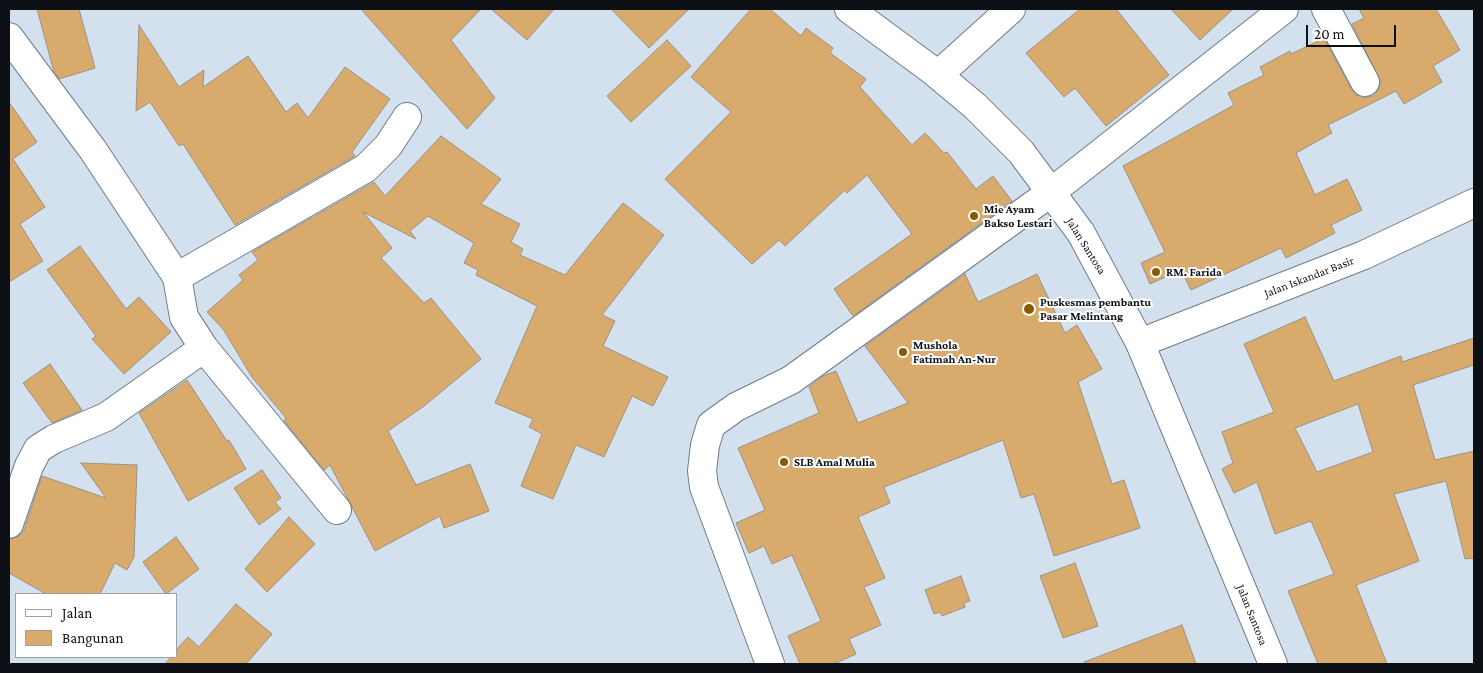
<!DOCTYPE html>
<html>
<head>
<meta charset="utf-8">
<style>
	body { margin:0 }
	#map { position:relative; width:1483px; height:673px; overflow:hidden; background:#d3e0ed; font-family:"Crimson Pro",serif }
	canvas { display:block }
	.frame { position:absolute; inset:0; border:10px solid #0d1116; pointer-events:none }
	.legend { position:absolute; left:15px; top:593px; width:162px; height:65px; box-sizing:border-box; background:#fff; border:1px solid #9ea0a2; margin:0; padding:6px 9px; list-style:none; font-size:15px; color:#0d1116 }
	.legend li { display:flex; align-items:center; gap:10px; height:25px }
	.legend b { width:25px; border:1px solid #9ea0a2 }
	.scale { position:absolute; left:1306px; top:25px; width:90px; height:22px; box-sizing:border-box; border:2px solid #0d1116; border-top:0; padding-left:6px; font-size:15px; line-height:18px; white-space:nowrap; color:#0d1116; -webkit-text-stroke:4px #fff; paint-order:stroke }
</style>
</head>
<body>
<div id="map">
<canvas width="1483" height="673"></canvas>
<div class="frame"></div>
<ul class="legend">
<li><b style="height:6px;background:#fff"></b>Jalan</li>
<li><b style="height:14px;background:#d8ab6d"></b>Bangunan</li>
</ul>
<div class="scale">20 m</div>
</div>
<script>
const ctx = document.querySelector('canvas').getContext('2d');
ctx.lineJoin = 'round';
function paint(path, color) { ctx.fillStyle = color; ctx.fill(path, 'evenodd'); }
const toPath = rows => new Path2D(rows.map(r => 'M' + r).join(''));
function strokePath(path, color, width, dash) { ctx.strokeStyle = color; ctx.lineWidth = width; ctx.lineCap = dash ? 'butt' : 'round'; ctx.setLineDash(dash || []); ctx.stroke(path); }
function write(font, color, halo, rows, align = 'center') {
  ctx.font = font + ' "Crimson Pro",serif'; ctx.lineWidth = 4; ctx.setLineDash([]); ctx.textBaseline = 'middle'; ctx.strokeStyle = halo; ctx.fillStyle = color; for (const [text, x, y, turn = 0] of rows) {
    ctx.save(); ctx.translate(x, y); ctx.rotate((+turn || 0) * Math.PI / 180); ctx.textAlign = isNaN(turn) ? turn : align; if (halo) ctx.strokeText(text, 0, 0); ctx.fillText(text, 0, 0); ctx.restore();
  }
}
const building = toPath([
	[37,9,79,9,95,68,59,79,54,72,37,9],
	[361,9,481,9,451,40,495,98,467,129,361,9],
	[491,9,554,9,527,40,491,9],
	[611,9,689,9,649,48,611,9],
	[751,9,770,9,801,36,806,28,833,48,830,53,866,79,860,87,912,145,925,133,944,153,947,152,976,189,993,176,1012,201,853,316,834,289,912,234,867,175,847,193,845,190,785,246,779,240,752,264,665,179,731,112,691,77,751,9],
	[1080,9,1116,9,1169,75,1106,126,1075,88,1064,97,1026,53,1080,9],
	[1171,9,1233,9,1200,40,1171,9],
	[1359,9,1436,9,1460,50,1433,66,1442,82,1404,104,1396,91,1328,125,1332,133,1296,153,1315,195,1347,179,1362,210,1331,225,1335,233,1286,258,1281,248,1191,290,1181,270,1150,284,1141,263,1165,252,1123,166,1234,105,1228,93,1264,75,1260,67,1290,51,1291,54,1324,38,1352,90,1356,95,1364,98,1373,96,1378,90,1381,82,1352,24,1364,18,1359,9],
	[139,25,179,87,204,70,203,87,248,56,286,112,297,103,308,118,345,67,390,99,352,152,355,156,235,225,183,144,179,146,150,102,136,111,139,25],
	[667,40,691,66,631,122,607,96,667,40],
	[9,102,37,142,13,159,45,207,20,224,43,261,9,282,9,102],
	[441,136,501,179,481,204,520,224,511,242,523,249,520,255,565,275,623,203,664,235,602,315,615,321,603,346,668,377,653,406,632,396,604,457,576,445,553,499,521,486,542,434,529,427,533,419,495,403,537,306,476,275,478,270,464,263,474,243,428,216,410,231,416,239,363,212,392,248,381,258,424,303,431,298,481,359,424,406,388,431,416,485,470,464,489,511,444,528,440,516,375,551,330,465,324,470,284,421,286,418,252,377,223,329,207,312,243,280,239,275,258,260,252,252,374,182,385,196,441,136],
	[80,246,126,309,139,297,171,332,124,374,92,339,96,336,47,270,80,246],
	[965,274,978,302,1037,274,1065,333,1077,325,1102,369,1078,382,1112,484,1124,480,1140,528,1054,556,1034,494,1021,498,1003,440,884,487,890,503,858,517,885,578,864,587,881,625,849,639,856,654,834,664,800,664,788,636,821,621,792,555,772,564,764,546,749,553,736,523,765,510,738,448,819,413,809,387,823,376,836,371,858,423,908,403,865,346,965,274],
	[1305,317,1334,381,1401,356,1402,362,1474,338,1474,365,1413,385,1435,460,1474,451,1474,558,1465,559,1446,481,1394,494,1419,561,1356,585,1387,664,1318,664,1288,591,1334,574,1311,521,1275,534,1257,482,1234,493,1222,469,1233,463,1222,432,1274,412,1244,344,1305,317],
	[1358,404,1373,452,1317,472,1295,428,1358,404],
	[50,364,82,410,52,423,23,383,50,364],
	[187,380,227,441,229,440,246,469,188,501,139,413,187,380],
	[81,463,137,465,134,557,127,570,115,563,100,594,46,594,9,573,9,539,19,536,24,530,42,476,106,498,81,463],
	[262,470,281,498,275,502,281,509,259,525,234,488,262,470],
	[289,517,315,544,267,592,245,569,289,517],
	[176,537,199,569,166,594,143,562,176,537],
	[1075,563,1098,626,1063,638,1040,576,1075,563],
	[961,576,970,601,964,603,965,607,942,616,940,612,934,614,925,590,961,576],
	[236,604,272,634,246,664,165,664,171,657,176,657,176,650,188,637,199,647,236,604],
	[1182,625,1196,664,1085,664,1084,662,1182,625]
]);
paint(building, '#d8ab6d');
strokePath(building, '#9b9184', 1);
const minor = toPath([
	[1326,9,1365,82],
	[9,37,93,150,171,268,177,277,184,317,204,348,106,417,54,439,38,449,29,466,9,524],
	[938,75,1011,9],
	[177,277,366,168,388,146,407,117],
	[1140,343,1364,255,1474,203],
	[204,348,337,510],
	[770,664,704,487,702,471,705,445,711,425,736,407,791,380,1050,193,1284,9]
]);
const tertiary = toPath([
	[849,9,933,71,975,106,1021,152,1081,233,1140,343,1273,664]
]);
strokePath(minor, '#707c88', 30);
strokePath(tertiary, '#707c88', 30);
strokePath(minor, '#fff', 28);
strokePath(tertiary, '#fff', 28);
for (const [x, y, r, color] of [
	[974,216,5,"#895a00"],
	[1156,272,5,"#895a00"],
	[1029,309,6,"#895a00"],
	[903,352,5,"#895a00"],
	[784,462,5,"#895a00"]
]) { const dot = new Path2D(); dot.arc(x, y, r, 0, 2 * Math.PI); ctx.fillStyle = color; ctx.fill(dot); strokePath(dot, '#fff', 2); }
write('bold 12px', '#0d1116', '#fff', [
	["Mie Ayam",984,209],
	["Bakso Lestari",984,223],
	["RM. Farida",1166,272],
	["Puskesmas pembantu",1040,302],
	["Pasar Melintang",1040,316],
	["Mushola",913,345],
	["Fatimah An-Nur",913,359],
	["SLB Amal Mulia",794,462]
], 'left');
write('12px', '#0d1116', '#fff', [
	["Jalan Santosa",1086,246,58],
	["Jalan Iskandar Basir",1309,277,-21],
	["Jalan Santosa",1252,615,68]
]);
</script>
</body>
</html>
